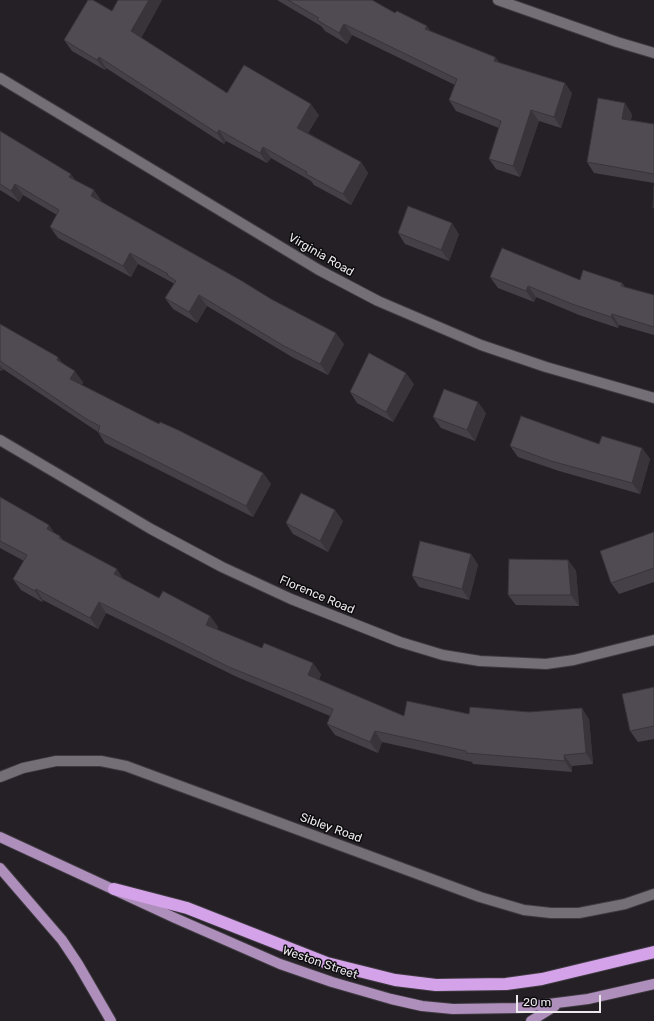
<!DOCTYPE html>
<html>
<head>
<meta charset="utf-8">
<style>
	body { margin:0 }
	#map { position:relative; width:654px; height:1021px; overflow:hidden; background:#242026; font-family:Rubik,sans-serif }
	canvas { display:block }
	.scale { position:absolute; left:516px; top:995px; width:85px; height:18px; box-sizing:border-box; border:2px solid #ece9ed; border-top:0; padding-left:5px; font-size:12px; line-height:14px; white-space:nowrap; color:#ece9ed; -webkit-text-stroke:3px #0c0a0d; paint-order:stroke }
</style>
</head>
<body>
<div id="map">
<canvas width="654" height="1021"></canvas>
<div class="scale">20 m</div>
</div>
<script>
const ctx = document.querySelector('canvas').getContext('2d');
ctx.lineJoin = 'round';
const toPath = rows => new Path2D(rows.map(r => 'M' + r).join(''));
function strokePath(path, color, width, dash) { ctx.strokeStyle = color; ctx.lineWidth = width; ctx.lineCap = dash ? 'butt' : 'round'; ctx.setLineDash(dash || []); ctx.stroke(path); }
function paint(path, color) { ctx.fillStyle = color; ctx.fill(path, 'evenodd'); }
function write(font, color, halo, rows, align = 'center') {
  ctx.font = font + ' Rubik,sans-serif'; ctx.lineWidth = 3; ctx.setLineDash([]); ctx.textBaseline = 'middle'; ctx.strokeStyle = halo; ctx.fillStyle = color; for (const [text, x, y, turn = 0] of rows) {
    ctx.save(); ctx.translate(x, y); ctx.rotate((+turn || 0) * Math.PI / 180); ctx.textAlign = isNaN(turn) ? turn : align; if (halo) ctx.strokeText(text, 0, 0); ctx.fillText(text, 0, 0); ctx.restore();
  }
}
const minor = toPath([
	[498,0,617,42,654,53],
	[0,78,319,270,378,301,481,345,546,367,654,398],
	[0,440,151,529,222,567,291,599,400,642,443,655,480,661,546,664,574,660,654,640],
	[0,777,23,768,56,761,101,761,126,766,480,897,524,910,551,913,579,913,625,904,654,894]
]);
const major = toPath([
	[0,837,175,918,280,964,332,982,391,999,422,1006,453,1009,517,1008,588,999,654,984],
	[0,868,62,940,78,964,111,1021],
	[531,1021,555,1006]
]);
const highway = toPath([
	[114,889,187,908,327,963,395,980,436,985,506,984,542,979,654,952]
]);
strokePath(minor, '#3e3a40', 12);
strokePath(major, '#3e3a40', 12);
strokePath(highway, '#3e3a40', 14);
strokePath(minor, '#746f76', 10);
strokePath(major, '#ae8ebb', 10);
strokePath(highway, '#d4a2e9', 12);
paint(toPath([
	[118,0,162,0,141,38,227,93,319,115,308,133,361,162,368,173,351,205,314,185,311,181,271,158,267,163,226,141,224,144,106,68,105,70,72,51,64,40,112,11],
	[277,0,372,0,395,13,431,31,495,57,499,62,572,93,561,128,539,121,520,177,496,169,489,159,499,128,456,111,449,100,455,85,352,35,347,44,325,31,321,26],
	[632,114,631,120,654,124,654,183,594,173,587,162],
	[0,131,76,181,102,202,271,299,344,344,328,375,292,357,207,306,197,323,173,309,165,298,174,284,173,283,138,264,131,277,58,238,50,227,57,215,23,195,19,202,0,190],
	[398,233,459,234,449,261,405,244],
	[490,277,580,280,622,283,625,287,654,295,654,335,619,325,618,328,579,315,536,297,534,302,498,288],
	[0,324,63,363,83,382,82,385,159,424,263,473,271,484,253,517,105,443,98,432,3,369,2,371,0,370],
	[414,384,393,422,357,403,350,392],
	[486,413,475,441,441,428,433,417],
	[599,444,642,448,650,459,640,494,559,471,518,457,510,446],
	[0,497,49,525,54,533,60,536,63,540,124,580,159,598,210,616,218,627,217,630,321,674,319,680,404,716,469,714,589,719,593,764,572,766,572,772,473,764,472,762,382,742,378,753,335,735,327,724,330,716,237,677,106,613,98,629,43,600,42,602,21,590,13,579,24,561,0,548],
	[343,521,328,552,293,534,286,523],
	[654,532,654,582,619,594,611,583],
	[471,554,478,565,469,600,419,587,412,576],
	[568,560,576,571,579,606,516,605,508,595],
	[654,687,654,739,638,742,630,731]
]), '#454047');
paint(toPath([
	[149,0,162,0,139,42,131,31],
	[344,24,352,35,347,44,339,33],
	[427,26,434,36,425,29],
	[99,57,106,68,105,70,97,60],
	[495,57,503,68,494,61],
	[565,83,572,93,561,128,554,117],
	[625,103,632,114,629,129,622,119],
	[311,104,319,115,305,138,297,128],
	[531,110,539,121,520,177,513,166],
	[219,130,226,141,224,144,217,133],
	[263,147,271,158,267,163,260,153],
	[361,162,368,173,351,205,343,194],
	[71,174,79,185,69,177],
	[15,184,23,195,19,202,11,191],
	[94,190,102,201,91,196],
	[452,223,459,234,449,261,441,250],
	[130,253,138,264,131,277,123,266],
	[528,286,536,297,534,302,526,291],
	[199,295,207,306,197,323,189,312],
	[612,314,619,325,618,328,611,317],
	[336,333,344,344,328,375,320,364],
	[58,357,66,368,57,360],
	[0,365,3,369,2,371,0,369],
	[75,371,83,382,78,390,70,379],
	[406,373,414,384,393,422,386,412],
	[478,402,486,413,475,441,467,430],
	[642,448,650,459,640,494,632,483],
	[263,473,271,484,253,517,246,506],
	[335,510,343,521,328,552,320,541],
	[49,525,56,536,47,529],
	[471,554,478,565,469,600,462,589],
	[568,560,576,571,579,606,571,595],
	[117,569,124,580,114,574],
	[36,589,43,600,42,602,35,591],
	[99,602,106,613,98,629,90,618],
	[210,616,218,627,213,636,206,625],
	[313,663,321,674,316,686,308,675],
	[582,708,589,719,593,764,586,753],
	[375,731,382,742,378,753,370,742],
	[564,755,572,766,572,772,565,761]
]), '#383439');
const building = toPath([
	[88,0,93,0,112,11,118,0,149,0,131,31,227,93,244,65,311,104,297,128,361,162,343,194,306,174,307,172,263,147,260,153,219,130,217,133,99,57,97,60,64,40,88,0],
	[288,0,372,0,395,13,397,11,427,26,425,29,495,57,494,61,565,83,554,117,531,110,513,166,489,159,501,121,449,100,457,79,344,24,339,33,317,20,319,18,288,0],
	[598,98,625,103,622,119,654,124,654,174,587,162,598,98],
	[0,131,71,174,69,177,94,190,91,196,242,281,271,299,336,333,320,364,284,346,199,295,189,312,165,298,176,281,167,275,168,274,130,253,123,266,50,227,59,210,15,184,11,191,0,184,0,131],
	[654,186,654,208,653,208,654,186],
	[408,206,452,223,441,250,398,233,408,206],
	[502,248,580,280,583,270,622,283,621,286,654,295,654,327,612,314,611,317,572,304,528,286,526,291,490,277,502,248],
	[0,324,58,357,57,360,75,371,70,379,159,424,160,422,178,430,263,473,246,506,98,432,100,426,88,420,0,361,0,324],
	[369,353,406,373,386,412,350,392,369,353],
	[444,389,478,402,467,430,433,417,444,389],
	[521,416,599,444,602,436,642,448,632,483,551,461,510,446,521,416],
	[301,493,335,510,320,541,286,523,301,493],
	[0,497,49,525,47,529,60,536,59,538,117,569,114,574,159,598,163,591,210,616,206,625,262,648,264,643,313,663,308,675,404,716,407,701,469,714,470,707,529,712,582,708,586,753,564,755,565,761,466,753,466,751,375,731,370,742,327,724,333,709,229,667,99,602,90,618,36,589,35,591,13,579,27,555,0,541,0,497],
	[654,532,654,568,611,583,600,551,654,532],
	[420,541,471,554,462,589,412,576,420,541],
	[509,559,568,560,571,595,508,595,509,559],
	[654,687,654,726,630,731,622,694,654,687]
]);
paint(building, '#504b52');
strokePath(building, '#383439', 1);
write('12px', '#ece9ed', '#0c0a0d', [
	["Virginia Road",321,255,30],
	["Florence Road",317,595,23],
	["Sibley Road",331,828,20],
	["Weston Street",320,963,19]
]);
</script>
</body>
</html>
